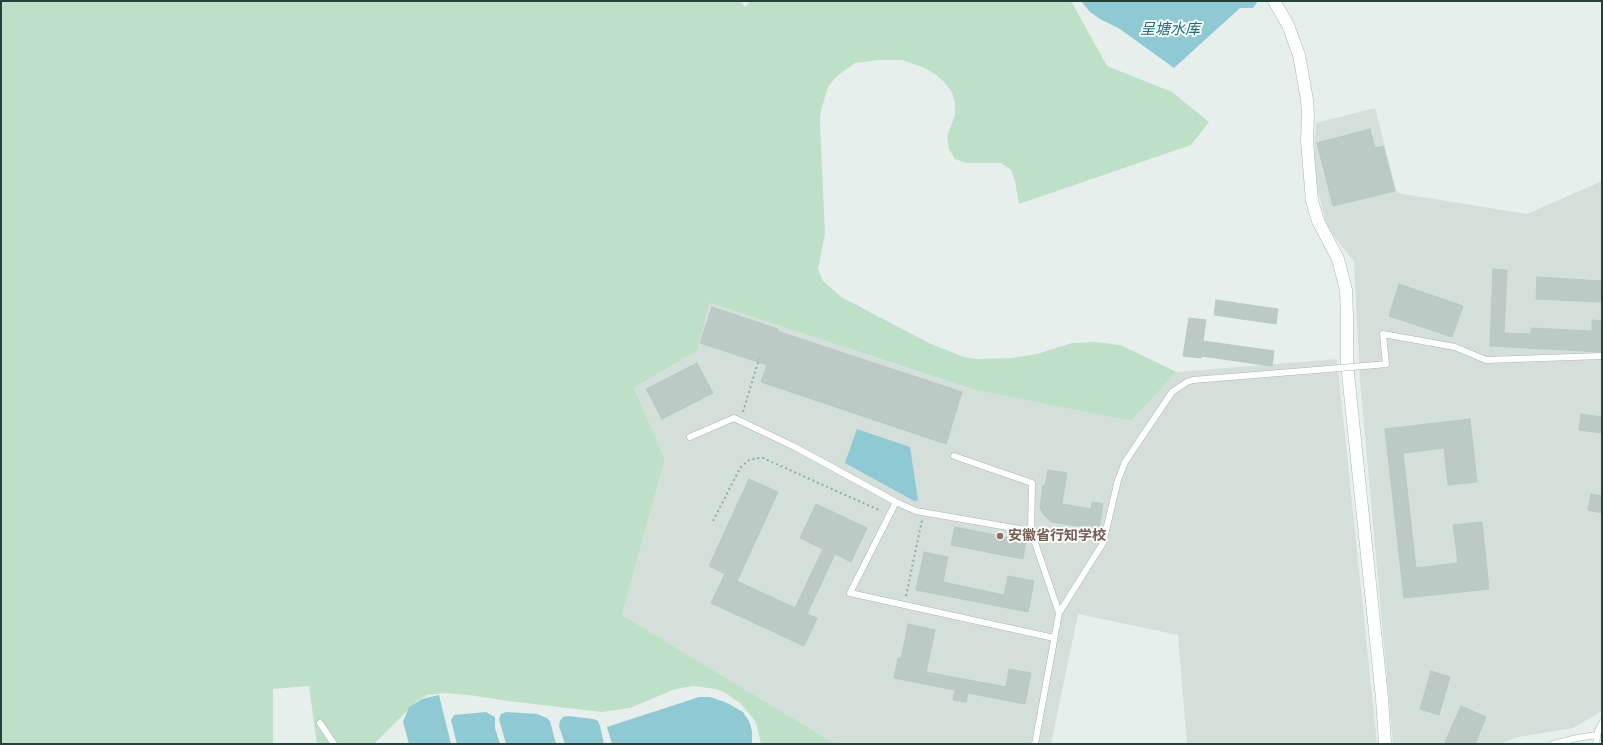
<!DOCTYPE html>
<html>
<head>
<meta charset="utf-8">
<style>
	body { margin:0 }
	#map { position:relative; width:1603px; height:745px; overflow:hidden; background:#e6efeb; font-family:Figtree,sans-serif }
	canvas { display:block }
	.frame { position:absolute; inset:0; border:2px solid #24423a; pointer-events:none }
</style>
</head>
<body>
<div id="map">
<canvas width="1603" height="745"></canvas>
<div class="frame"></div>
</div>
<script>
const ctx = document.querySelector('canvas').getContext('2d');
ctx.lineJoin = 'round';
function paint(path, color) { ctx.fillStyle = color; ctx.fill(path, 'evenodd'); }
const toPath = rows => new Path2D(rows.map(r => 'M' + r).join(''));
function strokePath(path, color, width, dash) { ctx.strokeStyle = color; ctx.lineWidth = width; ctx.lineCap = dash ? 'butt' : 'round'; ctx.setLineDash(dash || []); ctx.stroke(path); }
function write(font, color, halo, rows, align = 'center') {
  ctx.font = font + ' Figtree,"Noto Sans SC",sans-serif'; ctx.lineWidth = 4; ctx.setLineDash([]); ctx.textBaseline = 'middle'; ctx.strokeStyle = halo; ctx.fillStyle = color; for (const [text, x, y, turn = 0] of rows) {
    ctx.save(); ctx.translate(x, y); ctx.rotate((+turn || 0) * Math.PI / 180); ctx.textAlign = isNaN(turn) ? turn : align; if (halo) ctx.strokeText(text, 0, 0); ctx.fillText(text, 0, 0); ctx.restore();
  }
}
paint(toPath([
	[1375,108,1397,193,1527,214,1602,181,1602,711,1573,728,1518,737,1499,744,1393,744,1360,380,1354,262,1327,227,1313,170,1316,123],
	[710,303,975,390,1131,421,1177,372,1337,359,1377,743,1187,744,1178,635,1078,614,1051,744,836,744,622,615,665,459,634,388,697,351]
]), '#d4dfda');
paint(toPath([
	[1,1,740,1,745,7,750,1,1071,1,1107,66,1172,92,1209,122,1191,145,1019,204,1015,181,1011,170,1001,163,966,163,955,159,949,149,947,137,955,115,955,103,952,92,944,82,935,74,925,68,902,60,879,60,855,63,836,77,828,87,821,110,820,122,825,234,818,269,823,281,841,297,929,343,964,357,976,359,1012,358,1037,354,1072,343,1096,342,1120,345,1177,372,1131,421,975,390,710,303,697,351,634,388,665,459,622,615,836,744,761,744,756,722,741,704,727,694,716,689,693,686,675,689,630,708,601,712,509,701,469,695,445,693,427,695,417,701,374,744,317,744,309,686,273,689,273,744,1,744]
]), '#bfe0c8');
paint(toPath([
	[1081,1,1258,1,1253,8,1240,8,1174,68,1120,29,1100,19,1090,12],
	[857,429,910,447,918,500,914,501,845,463],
	[439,695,451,744,409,744,403,722,409,707,422,699],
	[699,697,710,697,725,702,743,712,749,721,752,731,752,744,612,744,607,727],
	[486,712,495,717,495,728,500,744,457,744,451,720,454,715],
	[506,712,537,714,547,718,550,721,556,744,506,744,499,719,501,714],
	[569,716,593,719,598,721,600,726,604,744,565,744,559,726,560,721,563,717]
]), '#8ec9d4');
const building = toPath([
	[1370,129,1375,148,1383,146,1395,191,1333,206,1317,143,1370,129],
	[1493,269,1507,270,1504,333,1531,334,1531,328,1592,331,1592,320,1602,321,1602,352,1490,346,1493,269],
	[1537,277,1602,281,1602,302,1536,299,1537,277],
	[1399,284,1463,306,1452,337,1389,316,1399,284],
	[1216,300,1278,309,1276,324,1214,315,1216,300],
	[712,307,778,329,777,331,962,392,946,444,761,382,767,365,700,343,712,307],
	[1189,318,1206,320,1203,341,1274,351,1272,366,1201,356,1201,358,1183,356,1189,318],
	[697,363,713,393,662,419,646,389,697,363],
	[1581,414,1602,417,1602,433,1579,430,1581,414],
	[1470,419,1477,482,1448,485,1444,448,1403,453,1416,568,1458,563,1453,525,1482,522,1489,589,1404,598,1385,429,1470,419],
	[1048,470,1067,473,1062,504,1091,509,1092,502,1103,504,1099,529,1051,522,1044,515,1040,508,1043,485,1045,486,1048,470],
	[749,479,778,492,737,581,795,608,823,549,800,538,816,504,867,528,851,562,835,554,807,614,817,618,804,646,711,603,725,574,709,566,749,479],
	[1591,494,1602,496,1602,513,1588,510,1591,494],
	[955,527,1026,541,1023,559,951,545,955,527],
	[924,552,948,557,943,582,1004,595,1008,576,1034,581,1028,612,916,590,924,552],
	[908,624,935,630,926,672,1006,687,1009,669,1031,673,1025,704,968,693,966,702,953,700,955,690,894,678,898,658,901,659,908,624],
	[1431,671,1450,677,1439,715,1420,709,1431,671],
	[1461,706,1486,717,1475,744,1450,744,1445,742,1461,706]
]);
paint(building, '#bbcac4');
strokePath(building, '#b8c9c2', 1);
const service = toPath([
	[1376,365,1386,364,1383,334,1455,347,1486,360,1602,356],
	[690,437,734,418,795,447,896,502,916,511,1031,531],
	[954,456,1032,483,1031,531,1059,613],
	[896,502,850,593,1054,638],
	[320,723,334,744],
	[1035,744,1059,613,1103,543,1118,480,1125,462,1172,392,1187,382,1193,380,1316,370],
	[1553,744,1577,738,1597,735],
	[1596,744,1598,731,1602,723]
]);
const minor = toPath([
	[1274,1,1288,25,1299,55,1307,100,1308,115,1307,141,1312,201,1318,221,1338,259,1346,290,1347,316,1347,364,1382,698,1385,744]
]);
strokePath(service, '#a8b8b2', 7);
strokePath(minor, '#a8b8b2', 13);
strokePath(toPath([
	[743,412,759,359],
	[713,521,740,468,749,460,758,458,763,458,881,511],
	[906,596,922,520]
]), '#86b3a5', 2, [2, 3]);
strokePath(service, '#fff', 6);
strokePath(minor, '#fff', 12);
const serviceBridge = toPath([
	[1316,370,1376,365]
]);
strokePath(serviceBridge, '#a8b8b2', 7, []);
strokePath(serviceBridge, '#fff', 6);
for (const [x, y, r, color] of [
	[1000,536,4,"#8d6e63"]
]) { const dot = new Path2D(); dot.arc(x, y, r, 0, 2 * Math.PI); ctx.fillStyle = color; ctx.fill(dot); strokePath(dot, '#f7fbf9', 1.5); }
write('bold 14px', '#785e54', '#f7fbf9', [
	["安徽省行知学校",1008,536]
], 'left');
write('italic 15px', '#1c6f80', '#f7fbf9', [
	["呈塘水库",1170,30]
]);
</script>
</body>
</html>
